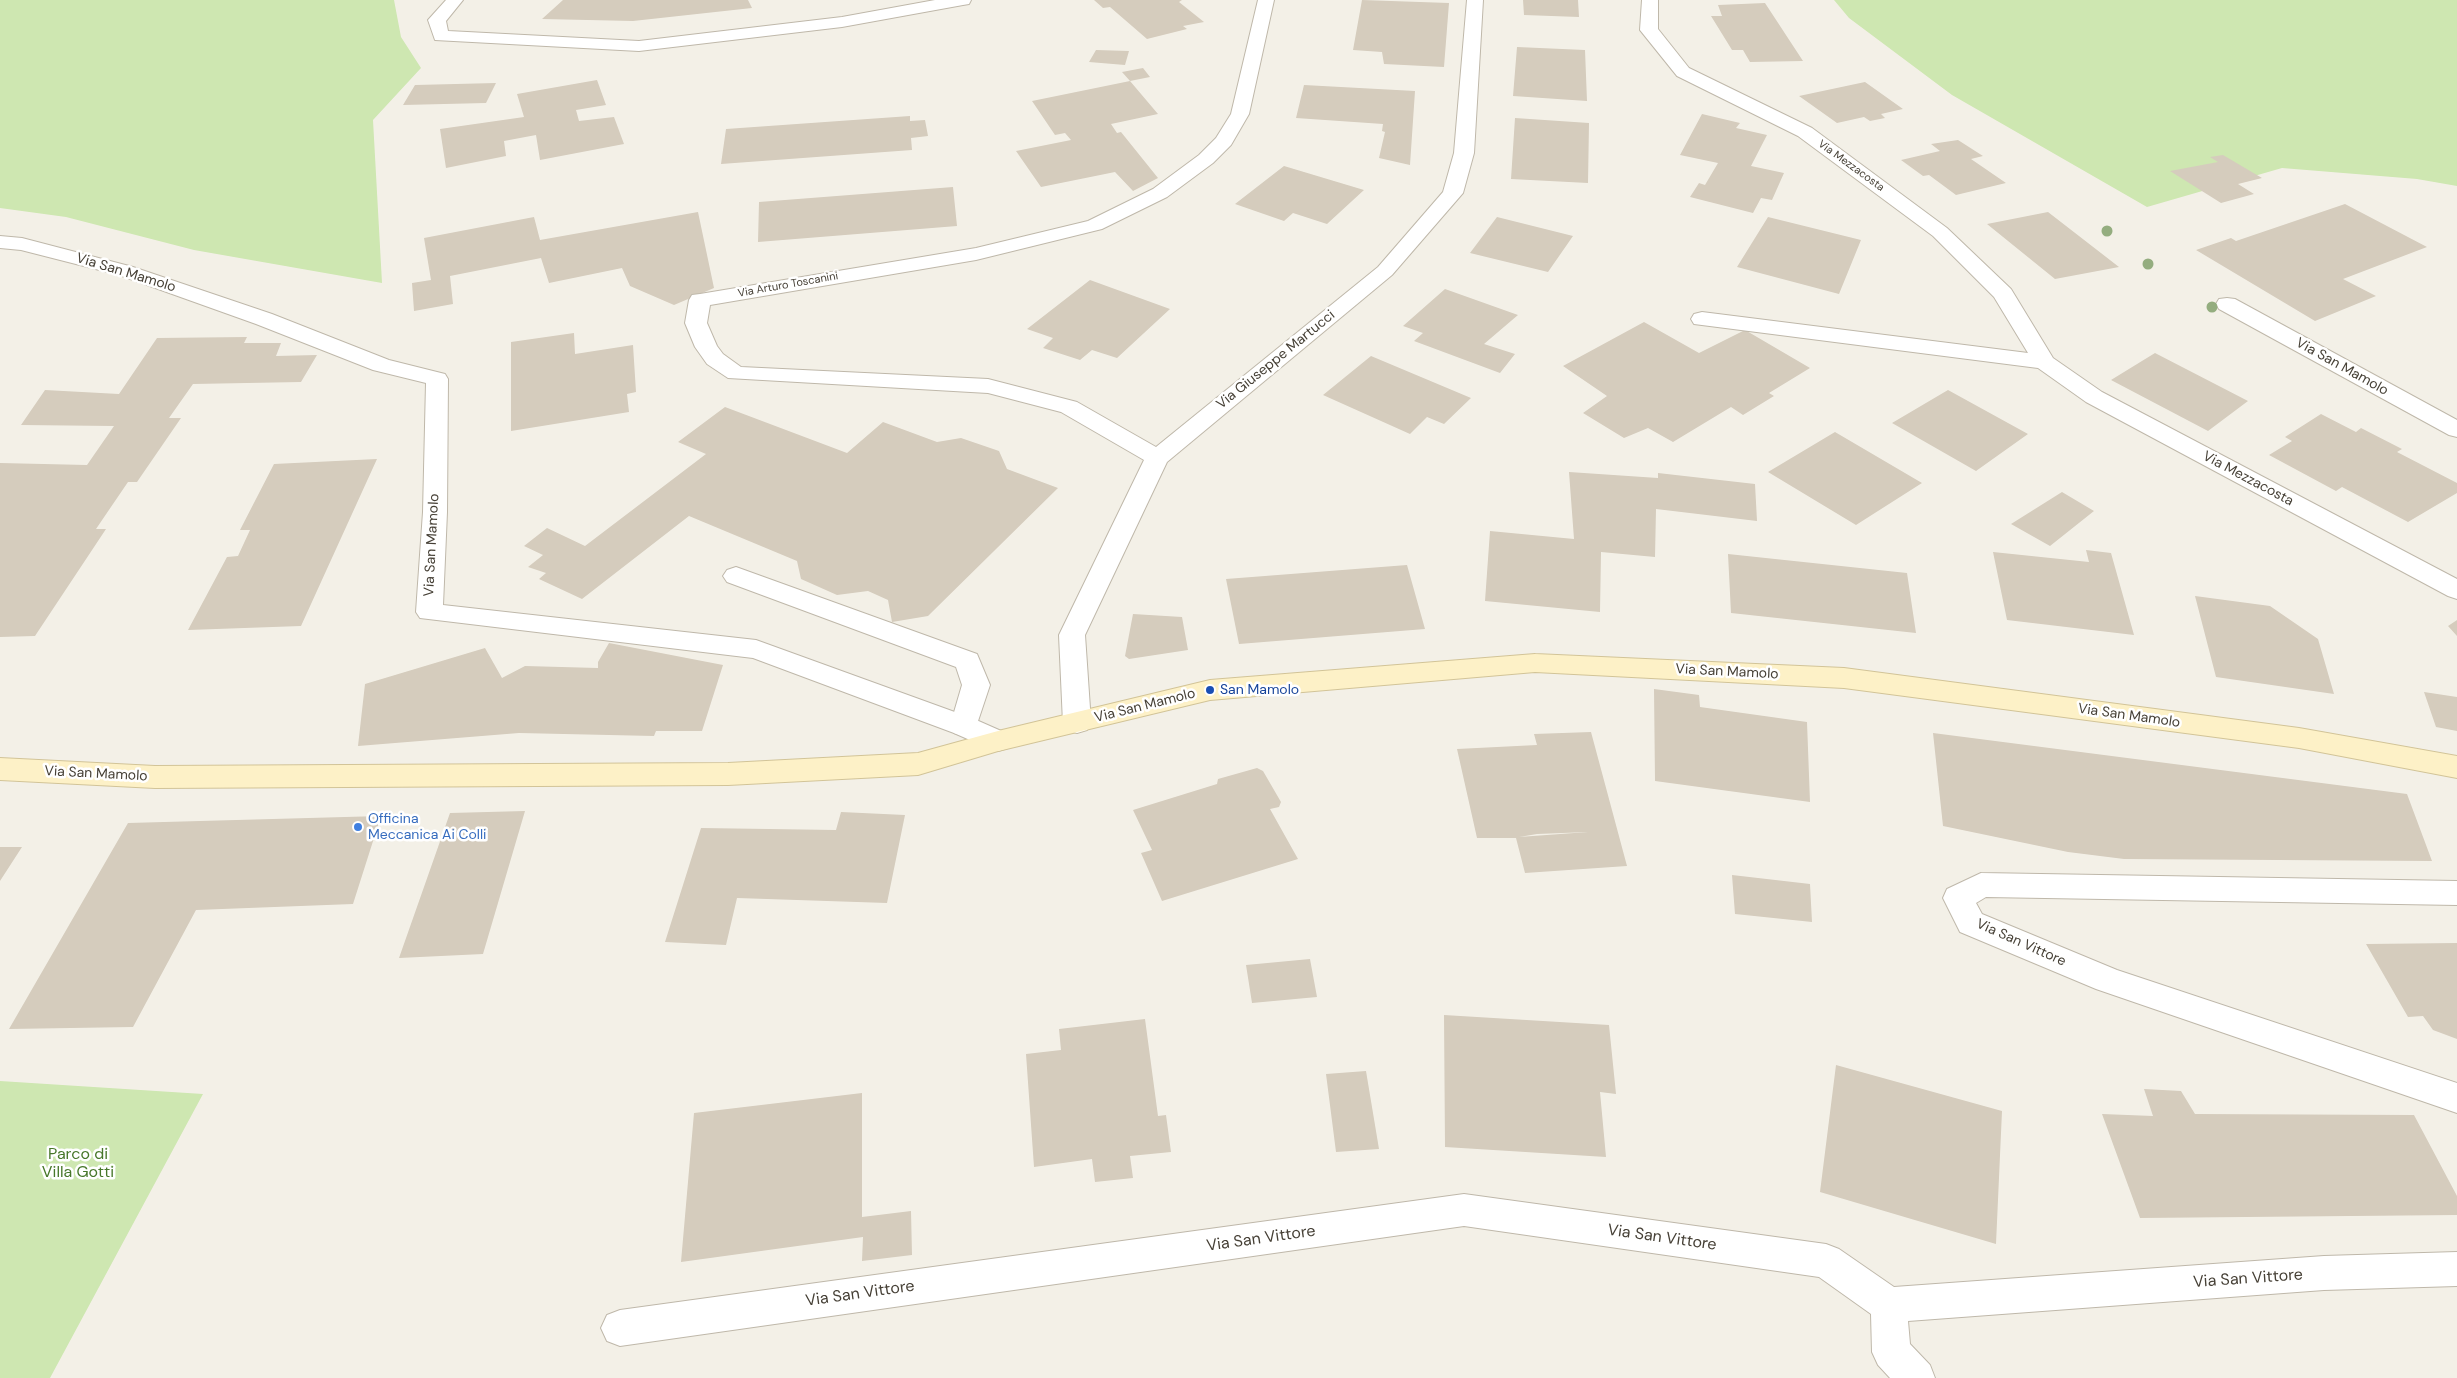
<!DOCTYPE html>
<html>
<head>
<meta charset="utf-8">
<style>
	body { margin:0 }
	canvas { display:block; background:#f3f0e7 }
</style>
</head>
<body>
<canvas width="2457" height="1378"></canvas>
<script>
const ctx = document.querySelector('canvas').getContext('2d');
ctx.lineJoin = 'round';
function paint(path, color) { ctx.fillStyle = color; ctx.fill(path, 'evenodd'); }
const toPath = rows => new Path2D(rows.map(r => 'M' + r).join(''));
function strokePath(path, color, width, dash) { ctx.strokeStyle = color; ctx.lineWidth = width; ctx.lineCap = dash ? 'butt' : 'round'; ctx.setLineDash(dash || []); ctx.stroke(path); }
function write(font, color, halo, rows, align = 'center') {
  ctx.font = font + ' "DM Sans",sans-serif'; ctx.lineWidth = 5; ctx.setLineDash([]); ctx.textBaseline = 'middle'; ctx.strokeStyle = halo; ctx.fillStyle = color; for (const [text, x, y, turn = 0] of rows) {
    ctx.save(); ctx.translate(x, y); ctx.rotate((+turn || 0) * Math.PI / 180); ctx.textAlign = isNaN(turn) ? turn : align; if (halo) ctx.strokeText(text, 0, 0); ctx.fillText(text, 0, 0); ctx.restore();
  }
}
paint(toPath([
	[0,0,394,0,401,37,421,68,373,120,382,283,194,250,66,217,0,208],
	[1834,0,2457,0,2457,186,2417,179,2282,168,2147,207,1952,95,1849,18],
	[0,1081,203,1094,50,1378,0,1378]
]), '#cee7b1');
paint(toPath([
	[563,0,748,0,752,8,633,21,542,19],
	[1094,0,1182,0,1179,2,1204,22,1183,26,1187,29,1147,39,1110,7,1103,8],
	[1362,0,1449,3,1444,67,1384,64,1382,52,1353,50],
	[1523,0,1578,0,1579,17,1524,15],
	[1765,3,1803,61,1750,62,1743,50,1732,50,1711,16,1722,16,1718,5],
	[1517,47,1585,50,1587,101,1513,96],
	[1096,50,1129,51,1125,65,1089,62],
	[1143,68,1150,77,1130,81,1122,72],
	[597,80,606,105,576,110,579,121,614,117,624,144,540,160,536,135,504,141,506,156,446,168,440,129,524,117,517,94],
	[1130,81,1158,114,1111,124,1117,133,1121,132,1158,178,1133,191,1115,172,1041,187,1016,151,1071,140,1065,133,1055,135,1032,101],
	[1865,82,1903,109,1881,114,1885,118,1870,121,1864,117,1837,123,1799,96],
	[496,83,486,103,403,105,415,85],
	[1304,85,1415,91,1410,165,1379,158,1385,132,1382,131,1383,124,1296,118],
	[1702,114,1740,123,1736,128,1767,135,1751,166,1784,173,1772,200,1761,198,1753,213,1690,197,1699,183,1705,185,1718,163,1680,155],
	[910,116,910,121,925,120,928,136,911,138,912,150,721,164,726,129],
	[1515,118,1589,123,1588,183,1511,179],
	[1958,140,1983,156,1971,159,2006,183,1956,195,1929,175,1923,176,1901,160,1940,151,1931,144],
	[2223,155,2262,178,2238,184,2254,194,2221,203,2170,171,2218,162,2210,157],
	[1284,166,1364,190,1327,224,1293,213,1284,221,1235,204],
	[953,187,957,226,758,242,759,202],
	[2345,204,2427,247,2343,279,2376,296,2315,321,2196,250,2231,238,2236,241],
	[698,212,714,288,674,305,630,286,622,268,549,283,541,258,450,276,453,304,414,311,412,283,431,280,424,238,534,217,540,240],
	[2048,212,2119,267,2055,279,1987,224],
	[1497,217,1573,236,1548,272,1470,253],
	[1768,217,1861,240,1839,294,1737,267],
	[1090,280,1170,309,1117,358,1092,350,1080,360,1043,348,1053,338,1027,329],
	[1445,289,1518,315,1484,344,1515,354,1500,373,1414,341,1423,333,1403,326],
	[1644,322,1699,353,1745,330,1810,368,1769,393,1774,396,1743,415,1731,407,1673,442,1648,428,1624,438,1583,413,1607,396,1563,366],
	[574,333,575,354,633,345,636,392,627,394,629,412,511,431,511,342],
	[247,337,244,343,281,343,276,356,317,355,301,382,193,384,169,418,181,418,137,482,128,482,113,504,96,529,106,529,35,636,0,637,0,463,87,465,114,426,21,425,45,390,119,394,157,338],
	[2155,353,2248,401,2208,431,2111,380],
	[1371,356,1471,398,1444,424,1427,417,1410,434,1323,395],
	[1948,390,2028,434,1976,471,1892,423],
	[725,407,847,453,883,422,937,442,961,438,999,451,1007,469,1058,488,928,616,892,622,888,600,868,591,837,595,801,579,797,561,689,516,582,599,539,579,546,573,528,567,543,555,524,546,547,528,585,546,706,454,678,442],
	[2321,414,2356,432,2361,428,2402,449,2397,452,2457,483,2457,493,2408,522,2342,487,2336,491,2269,455,2292,441,2285,437],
	[1835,432,1922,483,1856,525,1768,472],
	[377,459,301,626,188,630,227,557,238,556,250,530,240,530,274,464],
	[1569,472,1658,478,1658,473,1755,484,1757,521,1656,509,1655,557,1601,552,1600,612,1485,601,1490,531,1574,539],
	[2062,492,2094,511,2050,546,2011,524],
	[2086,550,2111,553,2134,635,2007,620,1993,552,2089,562],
	[1728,554,1907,573,1916,633,1731,613],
	[1407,565,1425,629,1239,644,1226,579],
	[2195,596,2270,606,2318,639,2334,694,2216,677],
	[1133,614,1182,617,1188,650,1129,659,1125,656],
	[2457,620,2457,636,2448,626],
	[609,643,723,665,702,731,656,731,654,736,519,733,358,746,365,684,485,648,502,678,525,666,598,668,598,662],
	[1654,689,1699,695,1700,707,1807,722,1810,802,1655,781],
	[2424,692,2457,697,2457,731,2436,727],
	[1591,732,1627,866,1525,873,1516,838,1477,838,1457,749,1537,745,1534,734],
	[1588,832,1519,837,1537,834],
	[1933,733,2407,794,2432,861,2124,859,2068,852,1943,826],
	[1257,768,1263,771,1281,802,1279,807,1270,809,1298,859,1162,901,1141,853,1152,850,1133,810,1217,784,1218,779],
	[525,811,483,954,399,958,450,813],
	[841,812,905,815,887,903,737,898,726,945,665,942,701,828,836,830],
	[381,816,353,904,196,910,133,1027,9,1029,128,823],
	[0,847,22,847,0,881],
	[1732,875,1810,884,1812,922,1735,914],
	[2457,943,2457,1039,2433,1030,2423,1016,2408,1017,2366,944],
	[1310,959,1317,997,1252,1003,1246,965],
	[1444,1015,1609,1025,1616,1094,1600,1092,1606,1157,1445,1147],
	[1145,1019,1158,1116,1166,1115,1171,1152,1130,1156,1133,1178,1095,1182,1092,1159,1034,1167,1026,1054,1061,1050,1059,1029],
	[1836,1065,2002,1111,1996,1244,1820,1192],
	[1366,1071,1379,1149,1336,1152,1326,1074],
	[2144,1089,2181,1091,2195,1114,2414,1115,2457,1196,2457,1215,2140,1218,2102,1114,2153,1116],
	[862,1093,862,1217,911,1211,912,1255,862,1261,863,1237,681,1262,694,1113]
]), '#d5ccbd');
const lane = toPath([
	[736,567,977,654,990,685,974,733,964,736,954,733,950,726,962,685,956,667,727,582,723,576,727,570,736,567]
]);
const street = toPath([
	[446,0,463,0,446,21,448,31,639,41,842,17,935,0,971,0,969,4,963,5,842,27,639,51,435,40,428,20,446,0],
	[1258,0,1274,0,1249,114,1231,145,1213,163,1167,197,1102,229,976,260,710,305,707,323,717,346,723,354,741,367,988,379,1077,402,1156,447,1378,267,1443,192,1454,153,1467,0,1483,0,1474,153,1463,193,1392,275,1167,462,1085,635,1091,723,1087,730,1077,733,1067,730,1063,723,1059,635,1144,460,1061,412,988,393,728,378,707,364,695,347,685,323,689,300,692,295,700,294,976,248,1088,221,1153,189,1199,155,1216,138,1231,114,1258,0],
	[1642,0,1658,0,1658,29,1689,68,1812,128,1947,228,2011,289,2053,358,2102,392,2457,579,2457,599,2448,596,2086,402,2038,368,1694,324,1691,319,1694,314,1702,312,2028,353,1994,297,1933,236,1798,136,1677,76,1640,30,1642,0],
	[0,236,22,238,133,267,272,314,389,360,445,374,448,379,447,512,443,605,756,640,974,719,1008,734,1012,741,1008,748,998,751,988,748,954,733,753,658,420,618,416,612,423,512,426,383,373,370,256,324,119,275,21,250,0,248,0,236],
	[2227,298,2235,299,2457,420,2457,437,2449,435,2219,309,2216,304,2219,299,2227,298],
	[1981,873,2457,881,2457,905,1986,897,1976,903,1982,914,2117,970,2457,1083,2457,1113,2096,989,1960,932,1943,898,1947,889,1981,873],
	[1464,1194,1826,1244,1839,1249,1894,1287,2324,1256,2457,1252,2457,1286,2324,1290,1908,1321,1910,1344,1930,1365,1935,1378,1890,1378,1878,1365,1872,1352,1871,1314,1819,1277,1464,1226,620,1346,607,1341,601,1328,607,1315,620,1310,1464,1194]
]);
const secondary = toPath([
	[1535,654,1844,668,2299,728,2457,756,2457,778,2299,748,1844,688,1535,672,1210,700,998,751,918,775,728,785,155,788,0,780,0,758,155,766,728,763,918,753,998,731,1210,680,1535,654]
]);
strokePath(lane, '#bfb8aa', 2);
strokePath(street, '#bfb8aa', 2);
strokePath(secondary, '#d2c498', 2);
paint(lane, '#fff');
paint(street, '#fff');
paint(secondary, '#fdf1c7');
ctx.fillStyle = '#94ad7f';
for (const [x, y] of [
	[2107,231],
	[2148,264],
	[2212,307]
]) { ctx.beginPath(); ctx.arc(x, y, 5.5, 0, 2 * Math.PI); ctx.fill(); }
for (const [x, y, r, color] of [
	[1210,690,5,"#1a4fb4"],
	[358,827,5,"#3f7fe0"]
]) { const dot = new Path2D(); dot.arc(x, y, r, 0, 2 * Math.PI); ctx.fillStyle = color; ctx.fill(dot); strokePath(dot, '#fff', 2); }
write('11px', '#464036', '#fff', [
	["Via Mezzacosta",1851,166,36],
	["Via Arturo Toscanini",788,285,-10]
]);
write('14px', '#464036', '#fff', [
	["Via San Mamolo",126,273,17],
	["Via Giuseppe Martucci",1276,360,-39],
	["Via San Mamolo",2342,367,29],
	["Via Mezzacosta",2248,479,28],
	["Via San Mamolo",432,545,-87],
	["Via San Mamolo",1727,672,3],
	["Via San Mamolo",1145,706,-14],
	["Via San Mamolo",2129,716,8],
	["Via San Mamolo",96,774,3],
	["Via San Vittore",2021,943,24]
]);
write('14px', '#164399', '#fff', [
	["San Mamolo",1220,690]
], 'left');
write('14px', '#366cbe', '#fff', [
	["Officina",368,819],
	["Meccanica Ai Colli",368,835]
], 'left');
write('16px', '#47772a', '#fff', [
	["Parco di",78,1155],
	["Villa Gotti",78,1173]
]);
write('16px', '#464036', '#fff', [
	["Via San Vittore",1662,1238,8],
	["Via San Vittore",1261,1239,-8],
	["Via San Vittore",2248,1279,-4],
	["Via San Vittore",860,1294,-8]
]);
</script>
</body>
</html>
